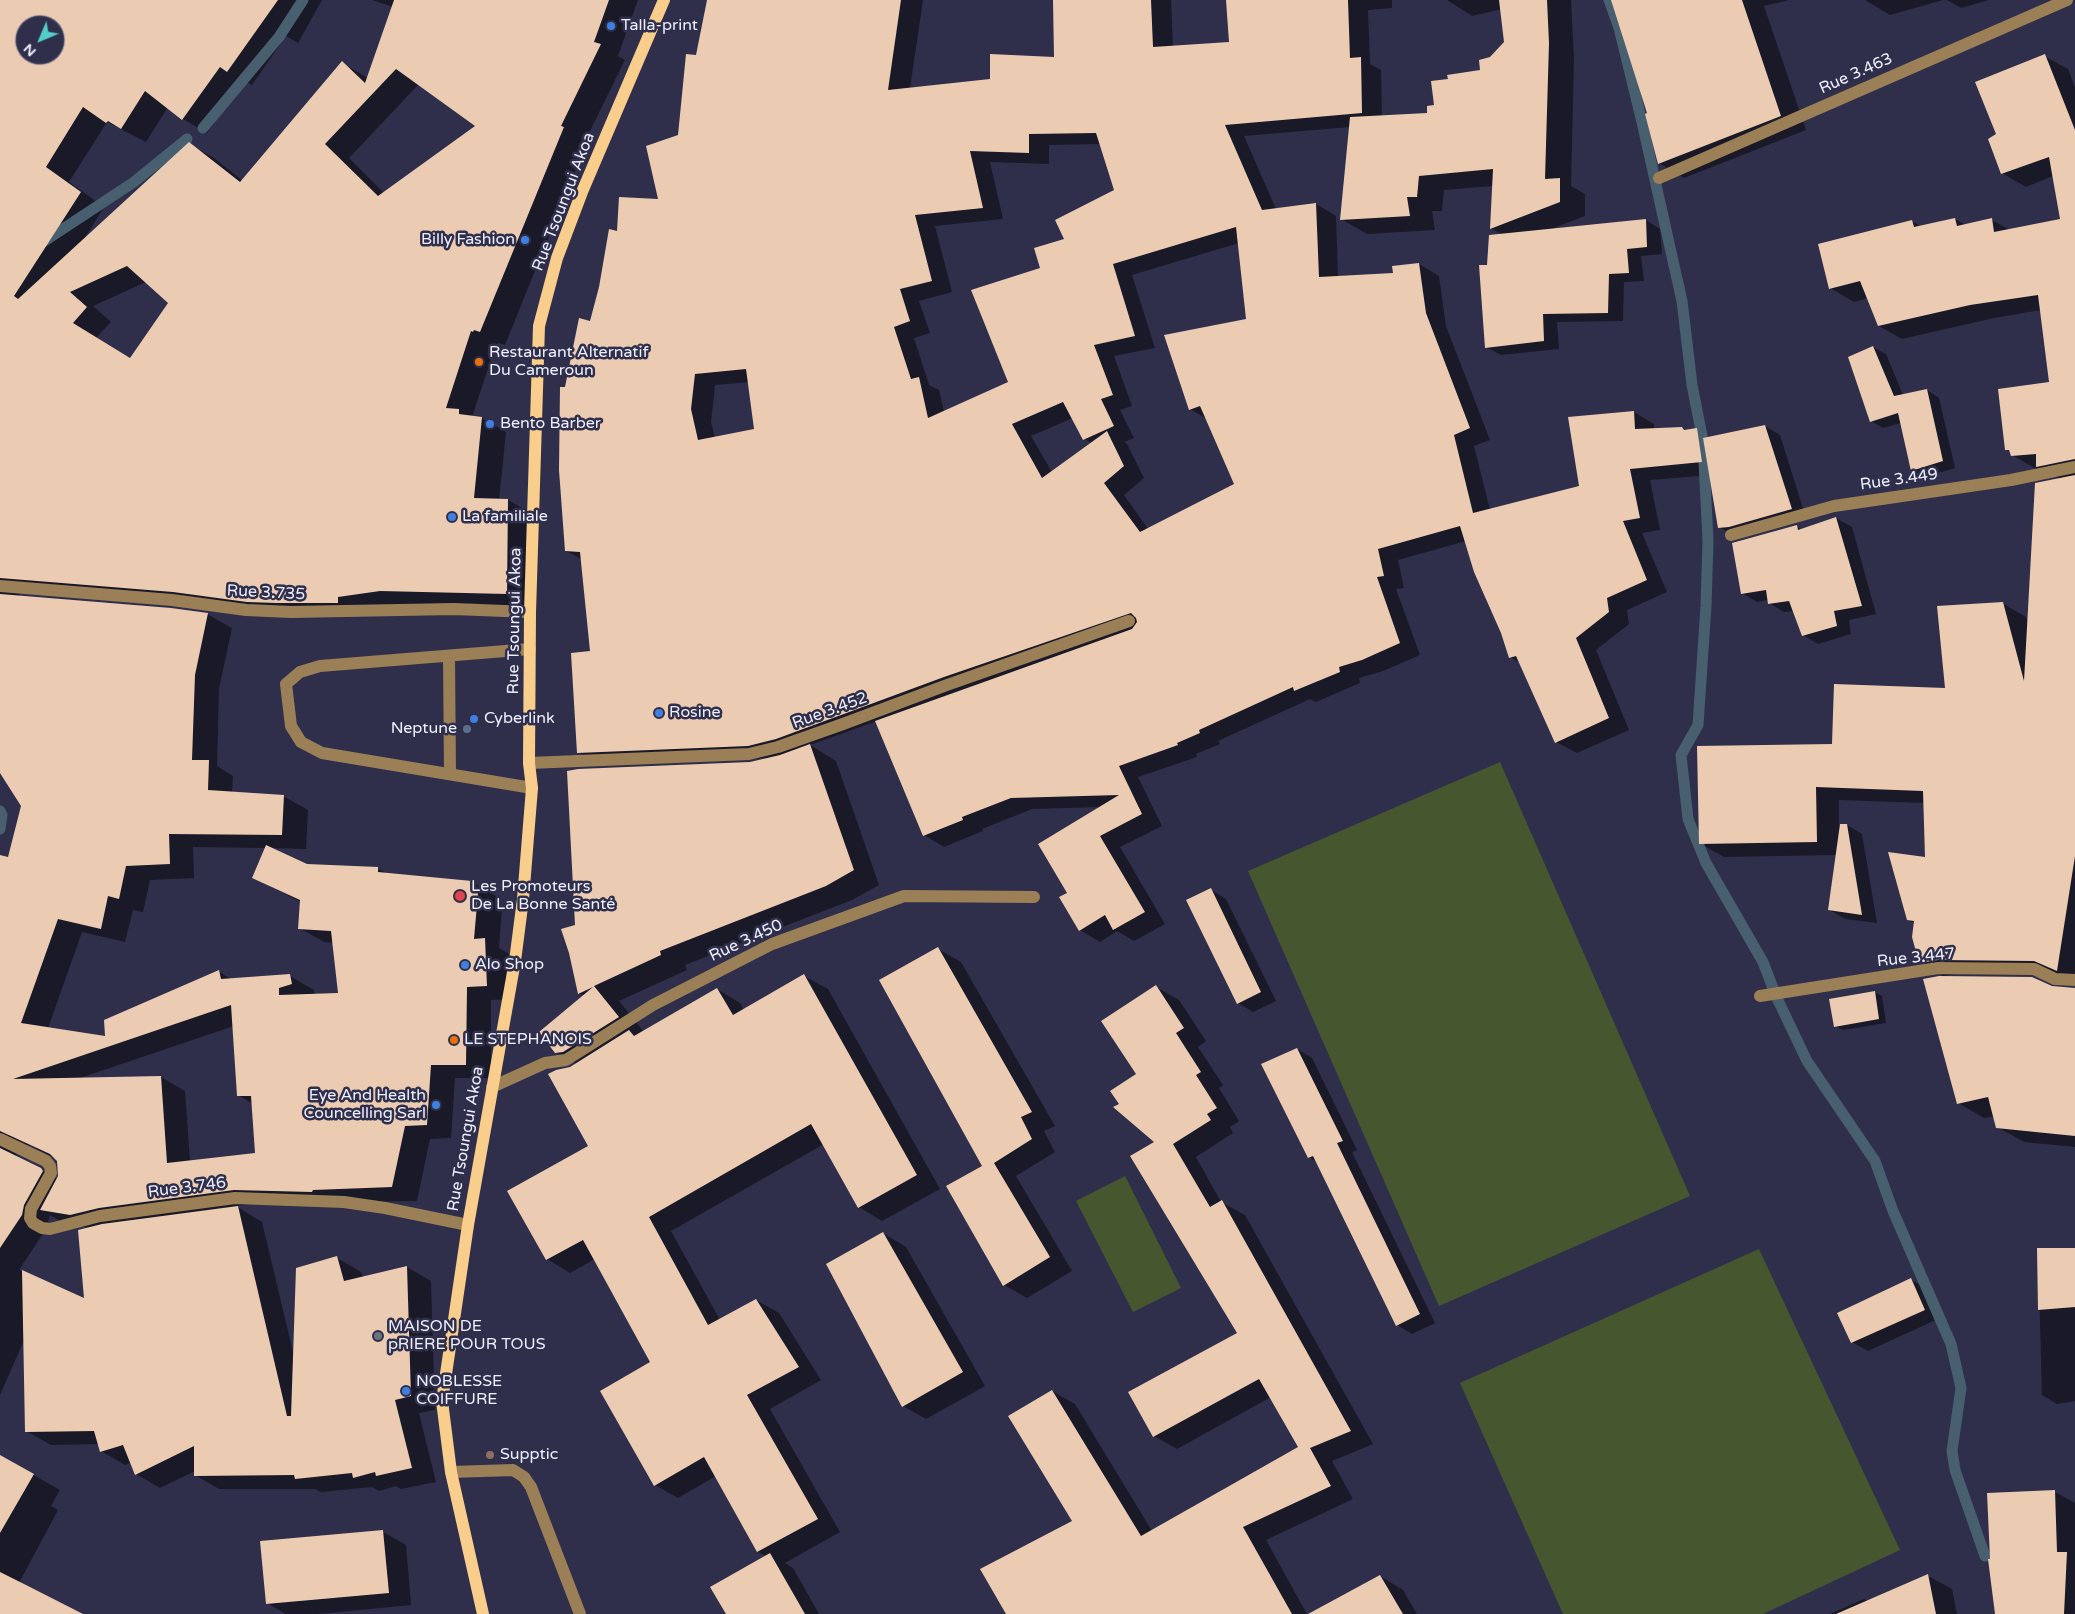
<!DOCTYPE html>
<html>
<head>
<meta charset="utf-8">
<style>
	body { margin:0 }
	#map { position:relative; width:2075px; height:1614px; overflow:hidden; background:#2f2f4b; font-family:"Varela Round",sans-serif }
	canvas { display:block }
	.north { position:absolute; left:15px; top:15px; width:50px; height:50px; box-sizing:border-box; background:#2f2f4b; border:1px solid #7b7c92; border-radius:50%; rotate:225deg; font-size:14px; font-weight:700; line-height:20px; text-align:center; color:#eeeffd }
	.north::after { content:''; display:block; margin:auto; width:18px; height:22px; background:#53cdc9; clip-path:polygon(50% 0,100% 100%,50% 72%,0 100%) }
</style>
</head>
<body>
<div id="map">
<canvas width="2075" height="1614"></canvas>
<div class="north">N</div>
</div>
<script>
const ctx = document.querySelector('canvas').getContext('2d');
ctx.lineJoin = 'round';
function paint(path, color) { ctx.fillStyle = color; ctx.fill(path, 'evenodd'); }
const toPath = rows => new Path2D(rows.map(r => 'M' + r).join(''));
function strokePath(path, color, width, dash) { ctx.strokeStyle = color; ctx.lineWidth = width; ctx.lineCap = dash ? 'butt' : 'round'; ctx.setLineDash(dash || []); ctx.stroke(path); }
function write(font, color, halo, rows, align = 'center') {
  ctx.font = font + ' "Varela Round",sans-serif'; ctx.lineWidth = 5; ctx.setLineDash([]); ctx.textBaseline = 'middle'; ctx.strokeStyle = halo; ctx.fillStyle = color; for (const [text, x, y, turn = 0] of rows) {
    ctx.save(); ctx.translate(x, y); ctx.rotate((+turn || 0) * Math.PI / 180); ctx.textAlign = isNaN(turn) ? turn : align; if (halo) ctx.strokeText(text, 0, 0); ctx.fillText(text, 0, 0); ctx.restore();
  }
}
paint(toPath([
	[1500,762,1690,1196,1439,1306,1248,871],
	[1125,1176,1181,1288,1133,1312,1076,1201],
	[1759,1249,1900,1550,1763,1614,1563,1614,1460,1383]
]), '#465730');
paint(toPath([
	[0,0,322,0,298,43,286,36,252,85,245,81,207,133,183,119,168,107,146,142,107,122,69,182,104,207,83,241,189,144,214,158,243,181,342,63,368,78,393,7,372,0,638,0,618,56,625,60,585,141,587,142,505,345,498,343,497,345,496,344,472,417,482,418,506,432,499,500,508,500,533,514,531,607,362,610,21,592,18,597,207,614,232,628,219,689,217,766,233,776,232,793,283,796,308,810,306,849,270,848,307,865,378,869,388,874,472,882,496,896,495,904,502,908,499,948,509,954,511,999,491,1000,491,1078,455,1078,451,1138,430,1139,417,1201,259,1203,236,1206,262,1222,294,1356,337,1258,361,1272,363,1278,407,1267,431,1281,435,1410,419,1413,436,1482,401,1489,396,1486,379,1491,372,1487,321,1492,315,1489,219,1489,195,1475,195,1471,160,1488,136,1474,131,1463,125,1465,101,1451,99,1444,51,1445,26,1431,25,1338,0,1395,0,859,8,858,23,805,0,772],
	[25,25,55,25,55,55,25,55],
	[419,84,477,126,384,193,349,158],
	[146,282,169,302,131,359,96,338,111,322,93,306],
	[193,847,267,848,254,878,301,902,299,928,324,942,334,943,340,994,315,995,314,990,290,976,233,980,219,972,106,1038,48,1028,82,932,125,942,133,910,143,912,150,880,194,878],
	[234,1026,238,1095,253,1104,256,1154,190,1161,185,1091,161,1077,80,1078],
	[29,1145,55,1158,59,1164,58,1179,18,1158,16,1154,20,1146],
	[50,1215,65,1224,91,1228,85,1300,19,1270,46,1229],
	[710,0,923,0,910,88,991,80,1055,58,1054,0,1171,0,1173,47,1230,43,1227,0,1392,0,1392,8,1368,10,1370,64,1381,70,1382,117,1428,114,1436,106,1449,80,1481,72,1490,58,1505,43,1502,9,1472,16,1447,0,1571,0,1574,59,1571,186,1585,194,1585,216,1551,229,1646,220,1660,229,1662,254,1641,256,1644,281,1624,282,1623,321,1557,322,1559,349,1501,355,1486,347,1489,267,1503,235,1491,228,1493,186,1444,190,1442,211,1432,211,1435,230,1367,234,1341,219,1350,127,1244,136,1276,209,1316,204,1336,216,1338,277,1394,274,1419,264,1439,276,1446,326,1490,440,1474,446,1490,510,1581,487,1634,412,1654,424,1654,429,1682,428,1687,431,1697,430,1710,438,1765,426,1780,435,1806,518,1735,536,1719,527,1711,475,1650,480,1660,530,1642,533,1667,592,1627,610,1629,624,1596,650,1629,730,1577,753,1556,742,1521,663,1510,657,1466,541,1398,560,1404,588,1396,589,1420,655,1383,671,1359,678,1360,683,1316,702,1310,699,1218,741,1220,744,1196,754,1197,757,1138,777,1162,826,1120,847,1165,924,1134,941,1117,931,1100,942,1080,930,1068,893,1101,807,1032,809,982,829,983,831,944,847,924,835,877,721,810,745,836,761,879,885,852,900,685,965,687,970,619,1001,644,1032,717,989,740,1003,744,1010,804,976,828,989,940,1189,882,1221,859,1207,824,1144,671,1231,720,1320,756,1300,779,1313,821,1380,770,1409,840,1532,785,1563,793,1568,819,1614,727,1614,766,1556,758,1552,716,1476,678,1498,655,1485,651,1363,595,1259,570,1273,547,1259,590,1147,571,1068,577,1064,556,1052,584,996,579,993,576,926,750,763,772,758,599,764,578,752,592,652,583,560,566,551,566,389,590,322,618,233,660,200,679,136],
	[1101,144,1115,191,1065,240,1042,269,1010,382,944,412,939,390,929,385,914,338,930,333,919,301,952,292,935,226,1003,219,990,162,1049,164,1049,145],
	[1239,243,1247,320,1190,409,1207,419,1235,484,1148,529,1124,495,1144,478,1127,444,1124,442,1134,438,1120,410,1132,406,1114,356,1155,348,1132,275],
	[749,382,755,430,715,438,711,422,715,385],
	[1073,418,1084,439,1092,443,1052,472,1031,436],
	[1613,0,1789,0,1764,6,1806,130,1684,178,1659,163,1649,114],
	[1865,0,1943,0,1890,15],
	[1947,0,1989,0,1961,8],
	[2044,56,2068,69,2075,87,2075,981,2059,974,1962,973,1943,976,1920,962,1915,923,1908,920,1926,859,1924,803,1839,800,1839,825,1847,825,1862,834,1877,923,1845,919,1830,910,1837,855,1724,857,1701,844,1833,745,1946,689,2002,603,2026,617,2028,623,2060,479,2041,468,2036,469,2012,455,2011,452,2006,449,2050,383,2041,310,1994,318,1902,339,1879,326,1868,298,1854,302,1830,288,1911,221,1922,227,1955,219,1966,225,1992,220,2010,230,2061,220,2053,176,2026,187,2002,173,1997,135],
	[1873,347,1886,354,1903,395,1927,390,1939,398,1955,468,1925,477,1912,470,1901,423,1883,428,1871,421],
	[1836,518,1852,527,1876,614,1849,620,1851,634,1818,644,1803,635,1794,611,1784,612,1769,603,1768,600,1757,602,1742,593,1796,526,1802,530],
	[1211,890,1226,899,1276,1001,1253,1012,1238,1003],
	[938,949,961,962,1055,1126,1044,1131,1055,1152,1016,1176,1072,1271,1027,1298,1004,1285,984,1167],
	[1156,987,1179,1000,1206,1041,1198,1047,1223,1085,1219,1088,1239,1121,1230,1127,1233,1133,1196,1157,1221,1202,1245,1215,1373,1444,1332,1461,1353,1499,1266,1540,1307,1614,1009,1614,1074,1522,1052,1391,1075,1404,1152,1531,1299,1448,1271,1397,1177,1449,1154,1436,1239,1333,1156,1142,1120,1104,1138,1074],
	[2054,988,2075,990,2075,1147,2024,1142,1997,1127,1995,1116,1984,1118,1958,1103],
	[1874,992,1882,996,1886,1023,1843,1030,1836,1026],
	[1297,1049,1312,1058,1357,1150,1352,1152,1435,1323,1412,1334,1397,1325,1317,1162,1308,1157],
	[883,1233,906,1247,985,1386,926,1419,903,1406],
	[2075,1248,2075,1401,2057,1404,2042,1395,2038,1250],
	[1911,1280,1926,1288,1940,1318,1868,1351,1852,1342],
	[2,1457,60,1490,51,1506,58,1510,19,1583,80,1614,0,1614,0,1461],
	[2055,1492,2075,1503,2075,1614,1996,1614],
	[383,1532,406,1545,411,1605,318,1614,286,1614,267,1603],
	[1380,1576,1403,1590,1417,1614,1310,1614],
	[1928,1576,1952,1589,1957,1614,1830,1614,1864,1599,1868,1601]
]), '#0007');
strokePath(toPath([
	[1609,0,1619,28,1642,122,1682,301,1692,385,1703,441,1708,541,1706,606,1698,725,1681,755,1688,819,1706,863,1763,962,1776,996,1807,1061,1875,1161,1893,1211,1951,1344,1961,1388,1952,1451,1955,1470,1985,1556],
	[203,128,279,37,303,0],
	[40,244,134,182,187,139],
	[0,811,2,815,0,829]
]), '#475f6e', 11);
paint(toPath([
	[0,0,278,0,227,72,220,67,182,120,145,91,121,129,108,121,106,123,83,107,46,167,81,192,14,296,18,299,189,142,240,182,342,61,365,83,394,0,609,0,594,42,601,44,561,126,564,127,480,332,474,330,473,332,471,331,446,408,459,409,459,414,482,417,474,498,508,499,507,594,380,591,338,597,338,603,277,603,247,602,173,592,0,578],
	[25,25,55,25,55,55,25,55],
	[396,69,475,126,378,196,325,144],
	[127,266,168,303,130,358,73,323,87,307,70,292],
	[707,0,901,0,888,90,990,79,990,54,1054,57,1053,0,1151,0,1153,47,1229,42,1226,0,1348,0,1350,58,1361,57,1362,113,1225,125,1262,210,1316,203,1319,277,1393,273,1392,266,1419,263,1426,313,1470,428,1454,435,1473,513,1579,486,1568,417,1634,411,1635,429,1682,427,1684,430,1697,428,1702,462,1630,469,1640,518,1623,521,1647,580,1607,598,1609,612,1576,638,1609,718,1555,743,1516,656,1509,658,1501,633,1474,572,1460,526,1378,549,1384,576,1377,577,1400,643,1362,660,1339,667,1340,672,1294,691,1293,687,1199,730,1200,733,1177,743,1178,745,1119,766,1142,814,1100,836,1145,912,1113,930,1105,915,1079,931,1059,897,1067,893,1038,844,1119,795,1011,798,962,817,963,820,923,836,875,721,1132,629,1137,622,1136,618,1131,613,944,677,776,739,748,746,577,753,571,653,590,651,580,552,565,551,559,470,560,387,565,387,579,318,590,321,599,287,609,229,617,231,619,197,658,199,646,146,678,135,686,54,696,55],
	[1096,133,1114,190,1055,220,1064,239,1034,248,1040,268,971,290,1008,382,928,418,919,377,911,379,894,327,910,321,900,289,932,281,915,215,983,208,970,151,1029,153,1029,134],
	[1236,227,1246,319,1164,335,1189,410,1200,406,1234,484,1140,532,1104,483,1124,466,1107,431,1042,478,1012,424,1063,402,1083,440,1114,426,1101,399,1113,395,1094,345,1135,336,1113,264],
	[746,369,754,429,698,440,691,409,695,374],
	[1499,0,1547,0,1549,43,1545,179,1560,178,1560,202,1490,229,1493,169,1419,176,1417,197,1407,197,1410,216,1340,220,1350,117,1427,113,1427,106,1434,105,1431,81,1448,79,1447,75,1480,70,1479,60,1490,57,1504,42],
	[1611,0,1742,0,1781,116,1658,164,1645,114,1647,113],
	[2045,54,2075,130,2075,459,2036,467,2036,454,2011,456,2009,450,2005,450,1998,389,2049,382,2038,295,1970,305,1878,326,1860,281,1829,289,1818,244,1912,220,1914,227,1955,218,1957,226,1992,218,1994,232,2060,219,2049,157,2001,174,1988,139,1996,134,1975,82],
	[1646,219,1647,247,1627,249,1629,273,1609,274,1608,313,1543,314,1544,341,1485,348,1479,265,1487,265,1489,235],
	[1873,346,1894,396,1927,389,1943,461,1911,471,1898,413,1870,422,1848,357],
	[1765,425,1792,509,1729,527,1718,528,1703,438],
	[2075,475,2075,856,2057,971,2034,961,1938,960,1919,963,1912,937,1914,921,1907,920,1888,852,1925,857,1923,791,1816,787,1817,842,1699,844,1697,746,1832,744,1834,684,1945,688,1937,606,2003,602,2024,681,2035,483],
	[1836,517,1862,606,1834,611,1837,626,1802,636,1789,601,1768,604,1766,590,1741,594,1732,543,1797,525,1798,530],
	[0,594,171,608,208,613,195,675,192,760,209,760,208,790,284,795,282,835,169,834,170,864,126,866,119,899,108,896,101,929,58,919,21,1023,105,1036,104,1020,219,970,221,979,290,974,292,984,279,988,279,995,338,993,331,931,298,929,300,900,252,878,266,845,307,864,378,867,378,872,472,881,471,892,478,893,474,939,485,938,487,986,467,987,466,1065,431,1065,427,1125,405,1126,392,1187,313,1190,312,1192,234,1190,99,1208,70,1215,40,1210,58,1176,57,1161,50,1154,0,1131,0,855,8,857,21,806,0,773],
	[231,1005,237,1096,251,1096,255,1153,167,1163,161,1076,13,1079],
	[810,744,854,870,826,886,660,951,661,955,594,986,619,1017,563,1052,555,1053,539,1032,593,987,578,994,569,953,561,929,575,925,567,771,578,769,750,762,780,755],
	[1840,824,1847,824,1862,915,1828,910],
	[1211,888,1261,992,1237,1004,1186,900],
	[938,947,1032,1112,1021,1117,1032,1139,994,1163,1050,1257,1003,1286,946,1186,982,1166,879,980],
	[804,974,917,1175,858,1208,811,1124,649,1217,708,1325,756,1299,799,1367,747,1395,818,1519,757,1552,704,1457,654,1486,600,1391,650,1362,583,1240,546,1260,507,1191,588,1146,548,1074,556,1070,570,1067,629,1030,634,1036,717,988,733,1015],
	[1939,976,2032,977,2052,986,2075,988,2075,1136,1996,1128,1988,1097,1957,1104,1923,979],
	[1156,985,1184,1028,1176,1033,1201,1072,1196,1075,1217,1108,1207,1114,1211,1120,1173,1144,1210,1207,1222,1200,1351,1431,1310,1448,1331,1486,1243,1527,1292,1614,1006,1614,980,1569,1072,1521,1008,1416,1052,1390,1141,1536,1298,1447,1259,1379,1153,1437,1128,1392,1237,1333,1130,1156,1154,1142,1113,1107,1119,1104,1110,1091,1136,1074,1101,1021],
	[1875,991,1879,1019,1834,1027,1829,999],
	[1297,1048,1343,1141,1337,1143,1420,1314,1396,1326,1313,1156,1308,1158,1261,1064],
	[0,1148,41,1168,43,1171,24,1205,22,1215,0,1248],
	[238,1206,287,1416,291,1416,296,1268,337,1256,344,1281,407,1266,411,1396,395,1400,412,1468,376,1476,375,1472,353,1478,352,1473,295,1479,294,1475,194,1476,194,1446,135,1475,123,1445,100,1452,94,1431,25,1432,22,1270,84,1298,78,1230,102,1224],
	[883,1232,963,1372,902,1407,826,1264],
	[2037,1248,2075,1248,2075,1307,2038,1310],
	[1911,1278,1925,1310,1851,1343,1837,1313],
	[0,1455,34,1474,0,1533],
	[2055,1490,2057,1552,2067,1552,2064,1614,1995,1614,1988,1559,1990,1559,1987,1493],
	[383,1530,389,1593,266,1604,260,1541],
	[770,1553,805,1614,726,1614,710,1587],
	[0,1572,28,1586,83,1614,0,1614],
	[1928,1574,1936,1614,1836,1614],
	[1380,1575,1403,1614,1308,1614]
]), '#ebccb2');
strokePath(toPath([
	[1659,178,2067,0],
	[1731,535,1834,506,2011,480,2075,467],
	[0,586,172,600,246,610,291,612,454,609,530,612],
	[530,649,320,666,300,672,286,684,291,726,301,742,322,753,532,788],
	[449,656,450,774],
	[529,763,749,754,778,747,843,724,947,685,1129,621],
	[1760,996,1938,968,2034,969,2055,979,2075,980],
	[492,1087,545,1063,566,1060,653,1005,772,944,904,896,1034,897],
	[0,1139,46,1161,50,1166,51,1173,31,1209,30,1218,33,1223,42,1228,50,1229,100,1216,235,1198,344,1202,385,1208,468,1225],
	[451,1472,513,1470,524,1477,531,1487,580,1614]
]), '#9a7f57', 12);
strokePath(toPath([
	[483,1614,451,1472,442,1401,468,1225,515,961,523,899,532,788,529,763,530,612,539,326,557,258,582,192,664,0]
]), '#f9cd8b', 12);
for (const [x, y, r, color] of [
	[611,26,5,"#3f7fe0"],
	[525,240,5,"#3f7fe0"],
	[479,362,5,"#e8710a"],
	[490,424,5,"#3f7fe0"],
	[452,517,5,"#3f7fe0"],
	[659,713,5,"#3f7fe0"],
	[474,719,5,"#3f7fe0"],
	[467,729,5,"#5c6f8a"],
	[460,896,6,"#e0444e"],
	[465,965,5,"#3f7fe0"],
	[454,1040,5,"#e8710a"],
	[436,1105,5,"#3f7fe0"],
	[378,1336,5,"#6b7280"],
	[406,1391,5,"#3f7fe0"],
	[490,1455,5,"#8d6e63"]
]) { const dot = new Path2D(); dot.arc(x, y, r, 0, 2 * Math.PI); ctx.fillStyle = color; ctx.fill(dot); strokePath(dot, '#2f2f4b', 2); }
write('16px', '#eeeffd', '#2f2f4b', [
	["Talla-print",621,26],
	["Billy Fashion",515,240,"right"],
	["Restaurant Alternatif",489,353],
	["Du Cameroun",489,371],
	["Bento Barber",500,424],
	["La familiale",462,517],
	["Rosine",669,713],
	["Cyberlink",484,719],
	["Neptune",457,729,"right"],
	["Les Promoteurs",471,887],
	["De La Bonne Santé",471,905],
	["Alo Shop",475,965],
	["LE STEPHANOIS",464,1040],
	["Eye And Health",426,1096,"right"],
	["Councelling Sarl",426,1114,"right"],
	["MAISON DE",388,1327],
	["pRIERE POUR TOUS",388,1345],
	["NOBLESSE",416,1382],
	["COIFFURE",416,1400],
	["Supptic",500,1455]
], 'left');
write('16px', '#eeeffd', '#2f2f4b', [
	["Rue 3.463",1856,74,-24],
	["Rue Tsoungui Akoa",564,202,-69],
	["Rue 3.449",1899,480,-8],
	["Rue 3.735",266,593,3],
	["Rue Tsoungui Akoa",515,621,-89],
	["Rue 3.452",830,711,-20],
	["Rue 3.450",746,941,-25],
	["Rue 3.447",1916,958,-6],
	["Rue Tsoungui Akoa",466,1139,-80],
	["Rue 3.746",187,1188,-7]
]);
</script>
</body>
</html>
